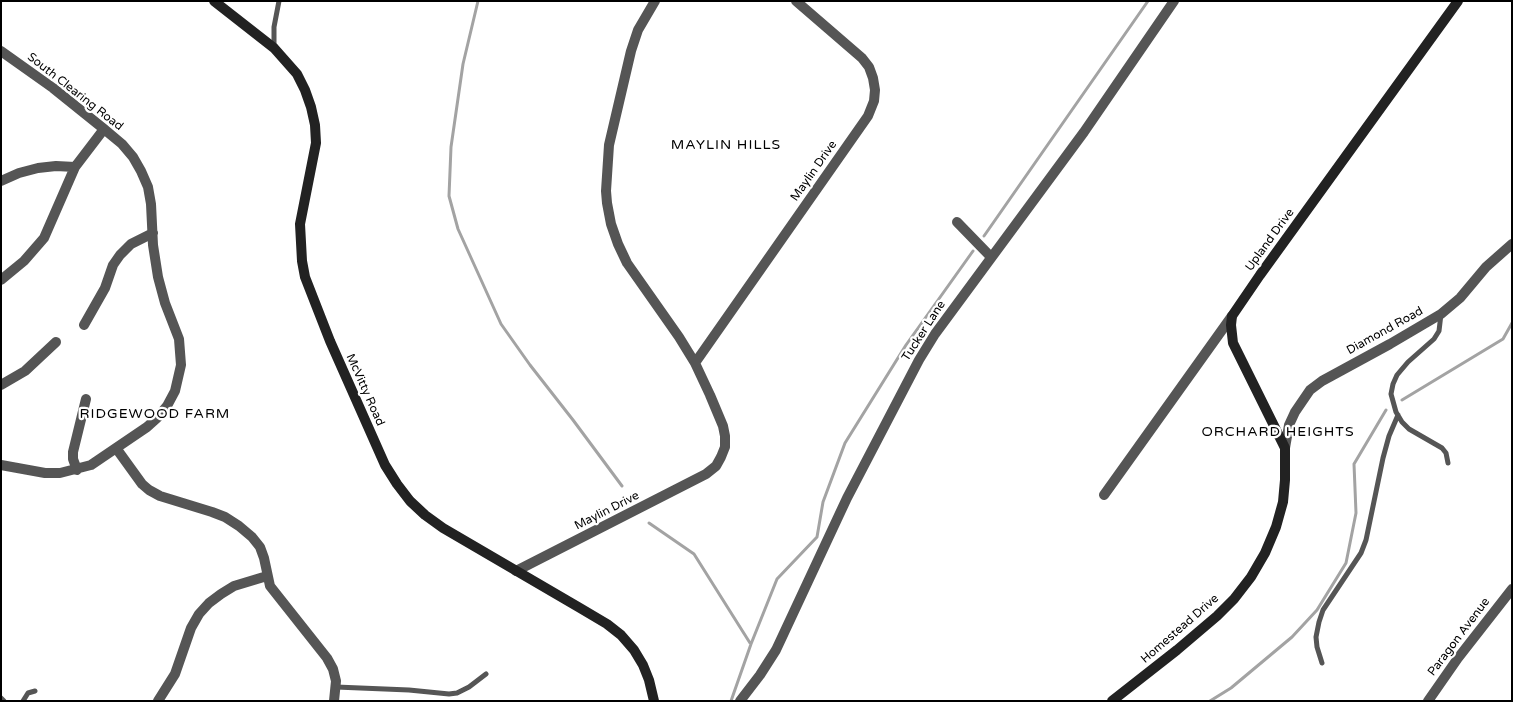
<!DOCTYPE html>
<html>
<head>
<meta charset="utf-8">
<style>
	body { margin:0 }
	#map { position:relative; width:1513px; height:702px; overflow:hidden; background:#fff; font-family:"Varela Round",sans-serif }
	canvas { display:block }
	.frame { position:absolute; inset:0; border:2px solid #000; pointer-events:none }
</style>
</head>
<body>
<div id="map">
<canvas width="1513" height="702"></canvas>
<div class="frame"></div>
</div>
<script>
const ctx = document.querySelector('canvas').getContext('2d');
ctx.lineJoin = 'round';
const toPath = rows => new Path2D(rows.map(r => 'M' + r).join(''));
function strokePath(path, color, width, dash) { ctx.strokeStyle = color; ctx.lineWidth = width; ctx.lineCap = dash ? 'butt' : 'round'; ctx.setLineDash(dash || []); ctx.stroke(path); }
function write(font, color, halo, rows, align = 'center') {
  ctx.font = font + ' "Varela Round",sans-serif'; ctx.lineWidth = 4.5; ctx.setLineDash([]); ctx.textBaseline = 'middle'; ctx.strokeStyle = halo; ctx.fillStyle = color; for (const [text, x, y, turn = 0] of rows) {
    ctx.save(); ctx.translate(x, y); ctx.rotate((+turn || 0) * Math.PI / 180); ctx.textAlign = isNaN(turn) ? turn : align; if (halo) ctx.strokeText(text, 0, 0); ctx.fillText(text, 0, 0); ctx.restore();
  }
}
strokePath(toPath([
	[478,1,463,64,451,147,449,196,458,229,501,324,530,365,573,420,622,486],
	[984,236,1148,1],
	[1402,400,1503,339,1512,323],
	[649,523,694,554,750,643],
	[731,701,751,644,777,579,817,537,823,502,845,443,906,345,973,251],
	[1210,701,1231,688,1292,637,1317,610,1346,563,1356,513,1354,464,1386,410]
]), '#a3a3a3', 3);
strokePath(toPath([
	[274,47,274,27,279,1],
	[1441,314,1439,331,1434,339,1408,362,1397,375,1393,384,1391,394,1396,412,1402,422,1409,429,1442,448,1446,453,1448,463],
	[1322,663,1317,647,1316,637,1319,622,1323,610,1361,553,1366,540,1383,458,1389,436,1398,415],
	[336,687,409,690,449,694,457,693,469,687,486,674],
	[1,698,4,701],
	[23,701,28,693,35,691]
]), '#555', 5);
strokePath(toPath([
	[655,1,638,30,631,51,609,145,606,191,607,203,611,224,618,244,627,263,679,337,695,363,868,116,874,101,875,90,873,78,869,67,862,58,796,1],
	[1,51,53,88,104,129,122,144,133,157,141,171,148,187,151,204,153,245,158,277,165,303,179,339,181,365,175,391,167,406,157,418,147,427,91,465,60,473,45,473,1,465],
	[1,181,19,173,38,168,56,166,75,167],
	[957,222,991,257],
	[1,280,24,261,44,238,75,167,104,129],
	[84,325,105,288,113,265,120,255,131,244,153,233],
	[1,385,25,371,56,342],
	[116,448,142,484,149,490,160,496,212,512,225,517,239,526,252,537,260,547,264,558,270,586,327,658,333,669,336,681,334,701],
	[1285,448,1289,425,1295,412,1310,390,1322,381,1390,344,1441,314,1460,298,1486,267,1512,244],
	[77,470,73,459,73,452,86,399],
	[1104,495,1232,316],
	[516,571,706,474,716,466,721,457,725,447,725,436,723,426,710,395,695,363],
	[158,701,175,674,191,628,199,614,209,603,221,594,234,586,267,576],
	[740,701,760,675,776,650,847,498,919,360,935,334,1084,132,1174,1],
	[1428,701,1458,658,1512,589]
]), '#555', 10);
strokePath(toPath([
	[214,1,274,48,297,74,305,90,311,107,315,125,316,143,300,224,302,261,305,277,330,341,385,465,397,484,410,501,425,515,443,528,580,608,607,624,621,635,634,650,643,665,649,680,654,701],
	[1112,701,1177,650,1217,616,1234,599,1251,577,1265,553,1276,527,1283,502,1285,480,1285,448,1233,343,1231,325,1232,316,1260,275,1458,1]
]), '#222', 10);
write('12px', '#000', '#fff', [
	["South Clearing Road",75,92,38],
	["Maylin Drive",814,171,-55],
	["Upland Drive",1270,240,-54],
	["Tucker Lane",924,331,-57],
	["Diamond Road",1385,331,-29],
	["McVitty Road",365,390,66],
	["Maylin Drive",607,511,-27],
	["Homestead Drive",1180,629,-41],
	["Paragon Avenue",1459,637,-53]
]);
ctx.letterSpacing = '1px';
write('14px', '#000', '#fff', [
	["MAYLIN HILLS",726,145],
	["RIDGEWOOD FARM",155,414],
	["ORCHARD HEIGHTS",1278,432]
]);
ctx.letterSpacing = '0px';
</script>
</body>
</html>
